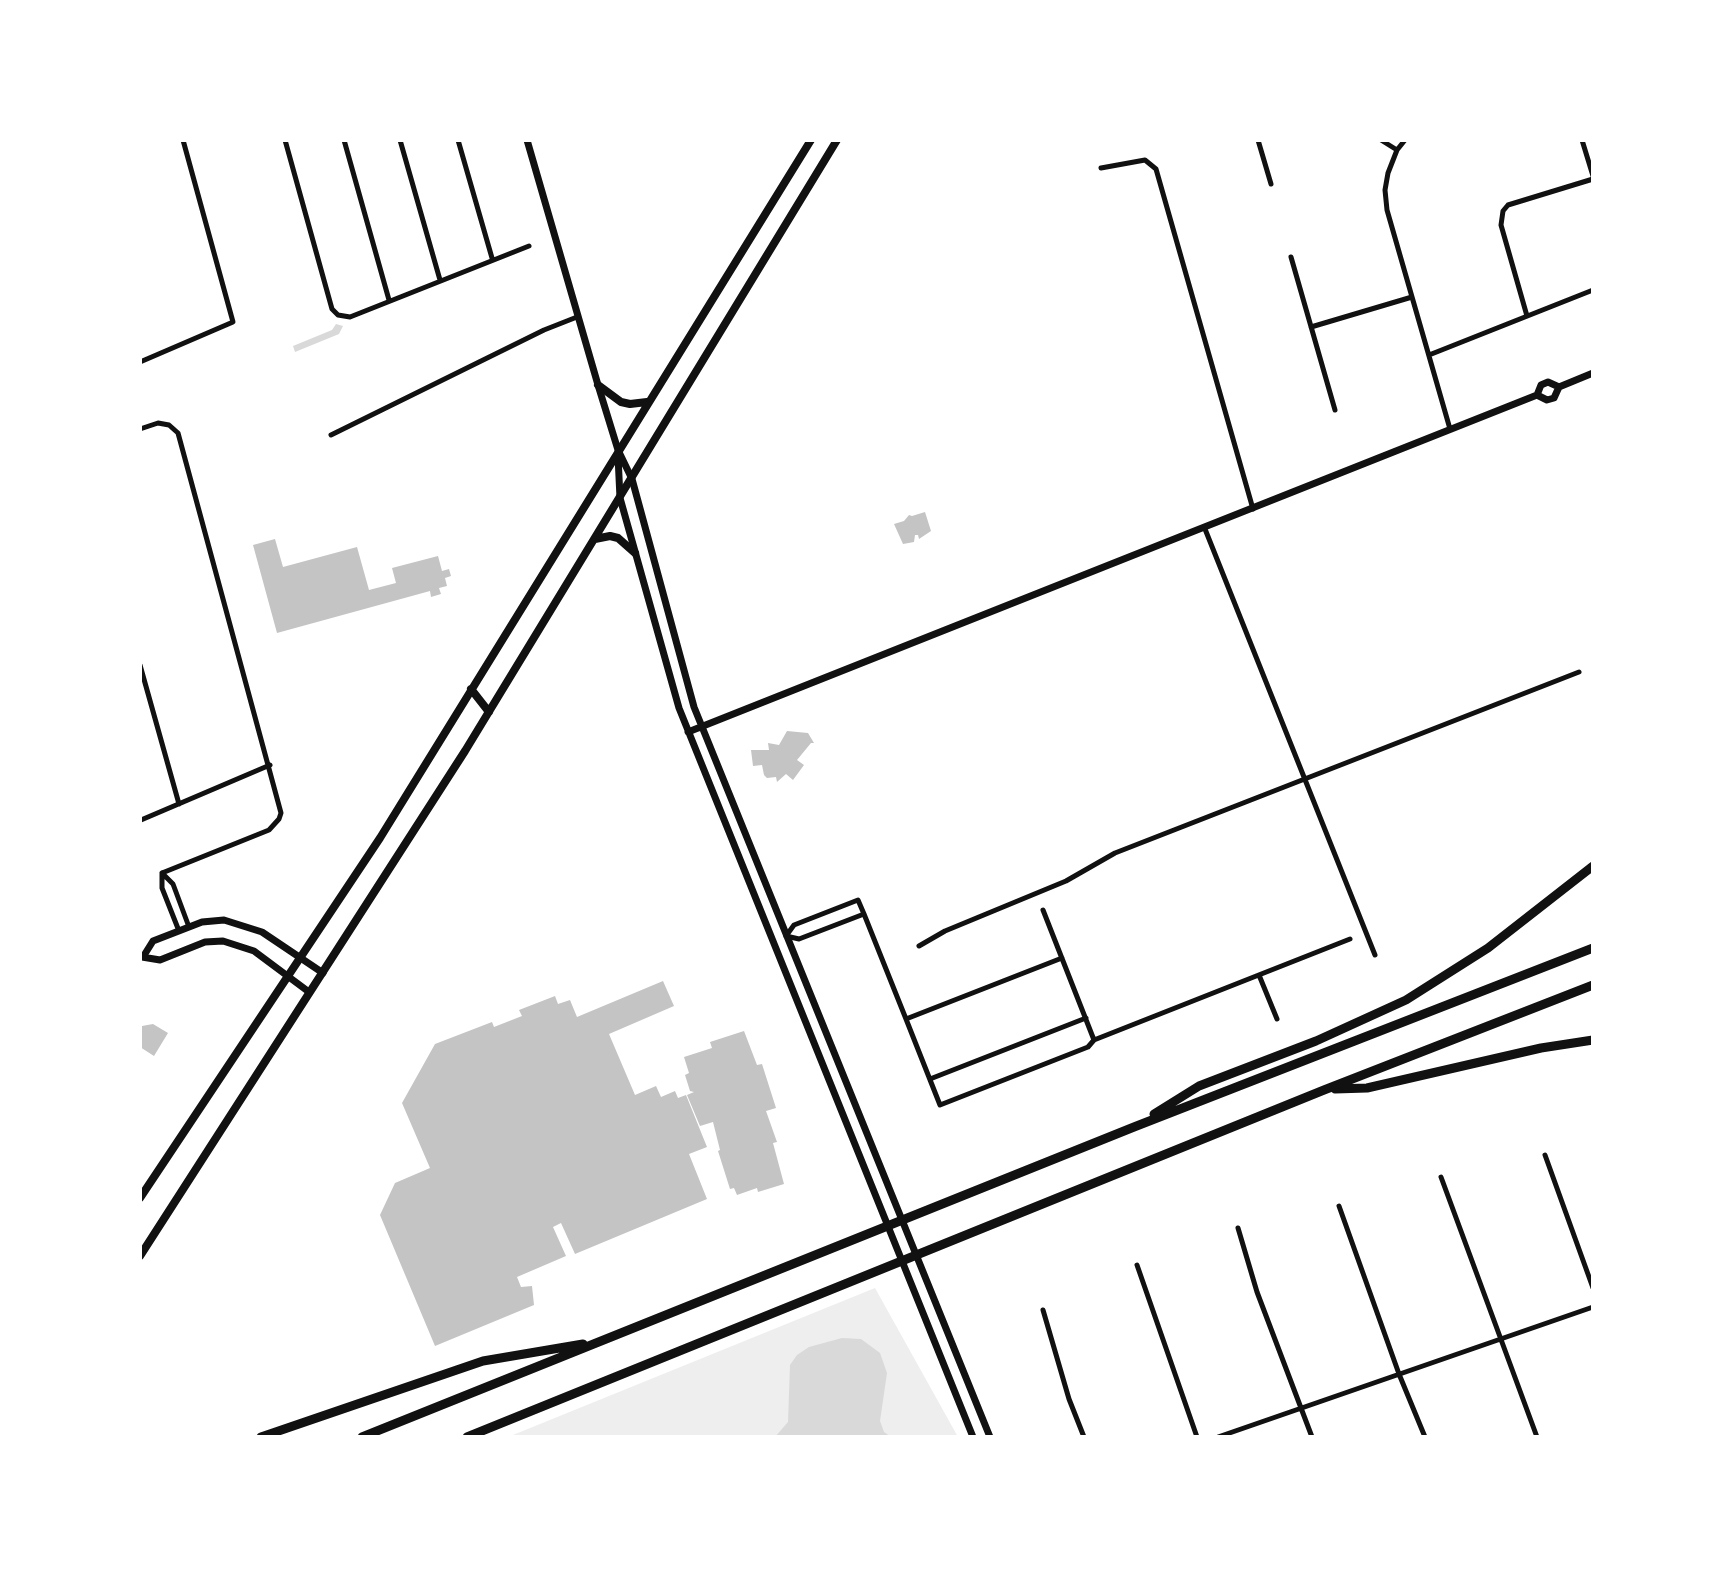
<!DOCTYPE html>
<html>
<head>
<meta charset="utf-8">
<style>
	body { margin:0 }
	#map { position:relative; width:1733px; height:1577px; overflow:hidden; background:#fff; font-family:"Golos Text",sans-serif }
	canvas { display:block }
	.frame { position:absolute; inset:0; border:142px solid #fff; pointer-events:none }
</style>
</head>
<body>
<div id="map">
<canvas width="1733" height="1577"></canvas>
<div class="frame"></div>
</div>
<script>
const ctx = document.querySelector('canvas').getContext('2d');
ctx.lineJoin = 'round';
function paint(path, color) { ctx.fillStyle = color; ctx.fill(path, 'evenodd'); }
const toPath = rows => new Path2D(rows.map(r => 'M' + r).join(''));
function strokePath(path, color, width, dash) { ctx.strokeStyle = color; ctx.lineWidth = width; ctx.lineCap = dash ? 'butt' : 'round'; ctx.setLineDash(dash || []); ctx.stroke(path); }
paint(toPath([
	[875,1288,958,1437,508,1437]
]), '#eee');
paint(toPath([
	[336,324,343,326,339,334,295,352,293,346,332,330],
	[842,1338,861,1339,880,1353,887,1373,880,1421,884,1432,891,1437,775,1437,788,1422,790,1365,797,1355,809,1347]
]), '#d9d9d9');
paint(toPath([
	[925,512,931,531,919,539,918,535,915,535,914,542,903,544,894,524,904,521,909,515,912,516],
	[275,539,283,567,357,547,369,590,396,583,392,568,438,556,442,571,449,569,451,576,445,578,447,586,439,588,441,594,431,597,430,591,277,633,253,545],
	[787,731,808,733,814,743,811,743,797,760,804,765,793,780,786,774,777,782,776,777,767,778,764,775,762,765,753,766,751,750,769,750,768,743,779,745],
	[663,981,674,1006,609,1034,635,1095,656,1086,661,1097,675,1091,678,1098,686,1095,707,1147,689,1154,707,1199,575,1254,561,1223,553,1227,566,1256,517,1277,521,1287,532,1286,534,1305,435,1346,380,1215,395,1183,430,1168,402,1103,435,1044,492,1022,494,1027,522,1016,519,1010,555,996,558,1004,570,1000,577,1017],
	[153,1024,168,1033,154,1056,140,1047,140,1030,142,1026],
	[744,1031,757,1065,762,1064,776,1108,766,1111,777,1142,773,1143,784,1184,758,1192,757,1188,737,1195,734,1188,730,1189,718,1151,720,1150,713,1122,700,1126,687,1095,694,1092,690,1091,685,1075,689,1073,684,1057,712,1048,710,1042]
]), '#c4c4c4');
strokePath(toPath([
	[285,140,332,309,338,315,350,317,529,246],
	[344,140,389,300],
	[400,140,440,280],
	[458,140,492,258],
	[1258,140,1271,184],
	[1381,140,1397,150],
	[1405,140,1397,150,1388,173,1385,190,1387,210,1450,429],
	[1582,140,1593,176],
	[1101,168,1145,160,1156,169,1253,509],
	[1291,257,1335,410],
	[1527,316,1501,225,1503,211,1508,205,1593,179],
	[1311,327,1412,297],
	[1429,355,1593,290],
	[140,362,233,322,183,140],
	[140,429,158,423,169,425,178,433,281,813,279,819,269,830,162,873],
	[331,435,544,330,577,317],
	[1205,529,1375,955],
	[140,665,179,804],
	[141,820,270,765],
	[162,873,173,884,189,927],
	[162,874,162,888,179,931],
	[1043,910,1094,1040],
	[864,914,799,939,786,936,794,925,858,900,864,914,906,1019,940,1105,1088,1047,1094,1040,1350,939],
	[919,946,945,931,1066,881,1115,853,1579,672],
	[1259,975,1277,1019],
	[906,1019,1062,958],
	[930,1079,1086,1018],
	[1545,1155,1593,1288],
	[1441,1177,1537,1437],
	[1339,1206,1399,1374,1425,1437],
	[1238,1228,1257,1292,1312,1437],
	[1137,1265,1197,1437],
	[1043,1310,1069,1399,1084,1437],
	[1218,1437,1593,1307]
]), '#111', 5);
strokePath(toPath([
	[527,140,598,385,618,450,632,479,694,707,990,1437],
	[1537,395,1547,400,1554,398,1559,387],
	[618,456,620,498,679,708,973,1437],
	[688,732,1537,395,1541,385,1548,382,1559,387,1593,373],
	[142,957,160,960,205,942,223,941,254,951,309,992],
	[143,957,153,941,202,922,224,920,262,932,323,973]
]), '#111', 7);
strokePath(toPath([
	[598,385,621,402,630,404,647,402],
	[595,539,610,536,618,538,635,553],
	[471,689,489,712],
	[140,1198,380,838,811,140],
	[140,1256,465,751,837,140]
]), '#111', 8);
strokePath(toPath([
	[1335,1089,1367,1088,1541,1048,1593,1040],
	[1154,1114,1199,1086,1316,1041,1406,1000,1488,948,1593,866],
	[261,1437,483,1361,583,1344],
	[362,1437,1134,1127,1593,948],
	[467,1437,1324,1090,1593,985]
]), '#111', 9);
</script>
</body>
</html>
